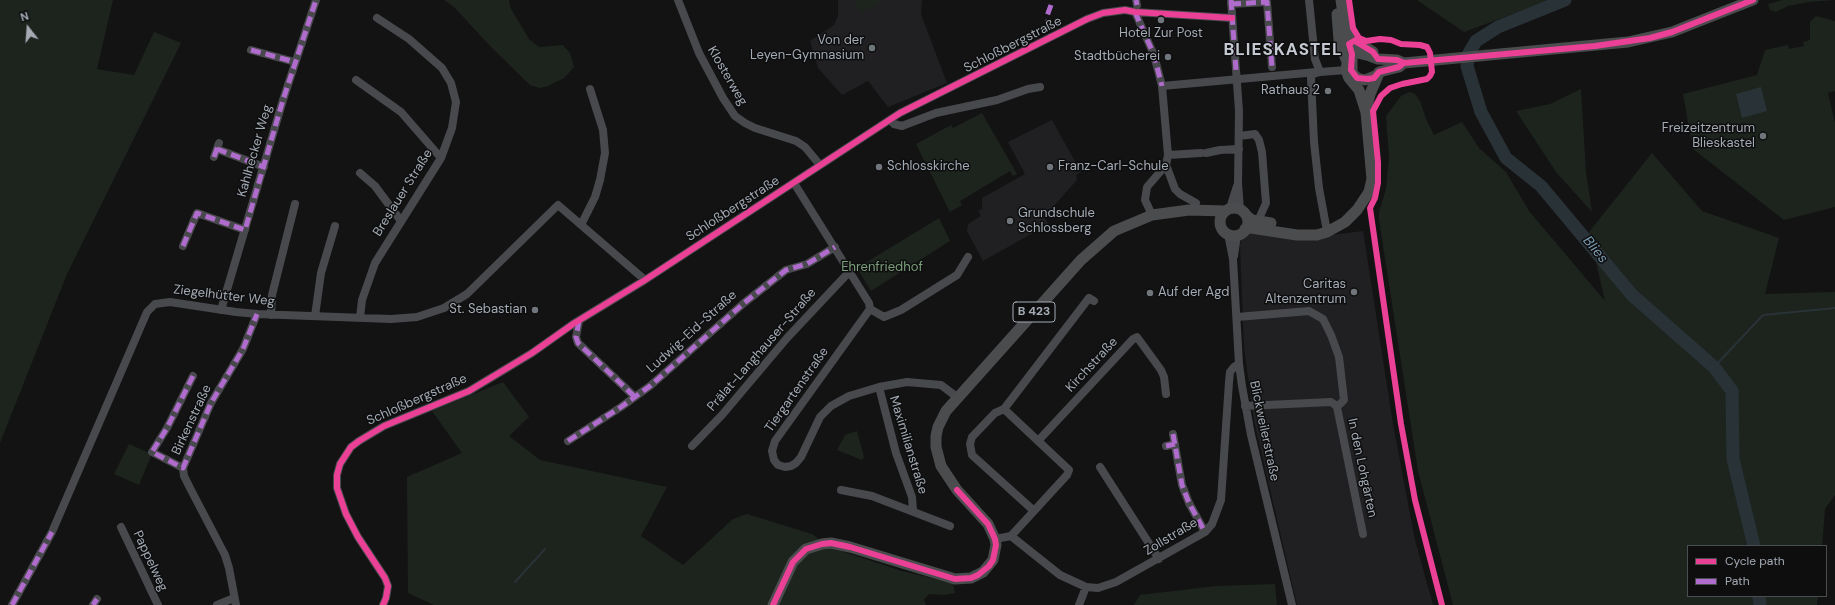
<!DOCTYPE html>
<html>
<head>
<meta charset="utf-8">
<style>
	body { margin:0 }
	#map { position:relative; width:1835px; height:605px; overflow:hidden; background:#131314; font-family:"DM Sans",sans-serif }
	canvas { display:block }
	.legend { position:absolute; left:1687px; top:545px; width:140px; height:52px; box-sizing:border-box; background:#0e0e0f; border:1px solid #4a4d51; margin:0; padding:5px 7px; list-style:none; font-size:12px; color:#a4abb5 }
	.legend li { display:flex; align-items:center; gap:8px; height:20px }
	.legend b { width:20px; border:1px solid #4a4d51 }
	.north { position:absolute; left:8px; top:8px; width:40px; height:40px; -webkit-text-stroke:3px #0e0e0f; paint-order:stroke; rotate:343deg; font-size:11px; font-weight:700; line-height:16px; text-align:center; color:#a4abb5 }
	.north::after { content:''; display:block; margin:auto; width:14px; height:18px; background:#a4abb5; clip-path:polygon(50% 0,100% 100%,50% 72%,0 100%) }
</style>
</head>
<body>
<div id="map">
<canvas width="1835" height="605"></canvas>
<ul class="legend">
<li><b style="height:5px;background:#ea4096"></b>Cycle path</li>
<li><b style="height:5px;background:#b06ccc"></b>Path</li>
</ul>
<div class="north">N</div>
</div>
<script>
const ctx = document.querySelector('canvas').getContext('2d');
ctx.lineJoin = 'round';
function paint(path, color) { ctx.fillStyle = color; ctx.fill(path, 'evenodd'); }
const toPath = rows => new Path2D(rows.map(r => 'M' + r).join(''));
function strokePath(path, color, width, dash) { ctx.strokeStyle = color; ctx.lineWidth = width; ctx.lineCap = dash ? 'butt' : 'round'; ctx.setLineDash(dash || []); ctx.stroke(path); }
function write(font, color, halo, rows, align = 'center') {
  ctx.font = font + ' "DM Sans",sans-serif'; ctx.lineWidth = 3; ctx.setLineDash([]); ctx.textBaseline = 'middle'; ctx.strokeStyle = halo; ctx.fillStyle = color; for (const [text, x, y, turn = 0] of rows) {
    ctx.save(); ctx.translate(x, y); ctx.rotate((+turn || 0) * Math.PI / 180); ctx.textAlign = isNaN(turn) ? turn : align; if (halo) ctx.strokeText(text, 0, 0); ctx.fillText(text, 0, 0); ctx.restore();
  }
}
paint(toPath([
	[838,0,922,0,921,14,947,83,888,107,868,81,842,95,818,68,810,41,834,25,838,16],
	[1052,120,1081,172,1076,175,1077,180,1044,217,1049,224,983,261,967,231,968,224,981,216,978,211,982,209,982,198,1025,174,1008,142],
	[1363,231,1393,424,1415,540,1433,605,1297,605,1254,421,1244,347,1240,245,1242,238,1249,234,1253,233,1302,239]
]), '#202022');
paint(toPath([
	[0,0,113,0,97,69,134,75,154,32,181,43,67,274,0,443],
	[444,0,509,0,510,7,529,39,539,47,563,45,570,53,574,67,564,78,548,86,539,88,530,85,492,48,454,7],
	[854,0,885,0,860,13],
	[1417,0,1551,0,1464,32],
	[1783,0,1835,0,1809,2,1788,6,1776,12,1770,10,1768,4],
	[1816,16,1835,21,1835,91,1828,93,1835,123,1835,207,1784,220,1693,149,1683,94,1757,75,1765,50,1788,45,1789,49,1804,46,1803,42,1810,40,1810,22],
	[1581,89,1586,172,1592,212,1556,172,1516,111,1550,104],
	[1409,92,1415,94,1420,101,1427,121,1434,135,1462,122,1479,148,1506,172,1529,211,1605,301,1589,232,1652,153,1702,211,1779,238,1765,294,1835,292,1835,495,1825,509,1822,546,1688,546,1688,596,1818,596,1817,605,1453,605,1418,471,1379,220,1379,212,1386,189,1389,157,1386,116,1401,96],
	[982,113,1017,174,1013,176,1010,171,960,201,962,205,950,212,916,144,951,125,953,128],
	[939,218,950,241,871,291,857,268],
	[503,382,529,417,509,436,540,460,667,487,641,536,683,565,733,519,747,514,812,534,829,547,902,571,953,583,955,593,944,595,929,594,924,600,926,605,434,605,408,593,407,477,462,453,432,411],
	[857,431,864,457,862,460,837,450,845,435],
	[129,444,147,452,151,456,139,485,114,474],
	[1275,584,1277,605,1134,605,1140,595,1216,586]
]), '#1d241e');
paint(toPath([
	[1761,87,1767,111,1742,118,1736,94]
]), '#293237');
strokePath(toPath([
	[1714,367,1763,315,1835,308],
	[515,582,545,549]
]), '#293237', 2);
strokePath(toPath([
	[1565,0,1498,27,1476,41,1469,53,1467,66,1481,112,1506,158,1541,186,1632,295,1714,367,1732,391,1733,459,1754,546],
	[1759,596,1760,605]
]), '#293237', 13);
strokePath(toPath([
	[678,0,699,53,723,98,735,116,745,123,755,128,796,141,805,147,820,165],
	[1136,0,1137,5],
	[1231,0,1239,111,1238,183,1240,210],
	[1309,0,1315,59,1320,72],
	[1231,4,1267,2,1272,67],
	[1135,12,1154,55,1162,86,1168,155,1166,165,1147,187,1145,200,1152,215],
	[251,50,295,62],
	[356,80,401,112,441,158],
	[1162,86,1317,72],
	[891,120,894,124,902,126,936,113,997,100,1028,89,1040,87],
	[1239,136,1255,134,1259,140,1262,152,1266,203,1258,221],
	[217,149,264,167],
	[1206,153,1220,150,1239,149],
	[1168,155,1201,153],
	[214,157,219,143],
	[1166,165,1175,189,1180,194,1196,203],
	[360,173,375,186,401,221],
	[794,183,869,303,870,309,775,441,772,451,774,460,778,465,785,467,791,466,796,463,801,457,820,417,831,406,849,396,879,387,907,382,941,385,957,397],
	[1230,208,1237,186],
	[581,225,595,197,600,180,605,153,603,130,590,89],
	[1326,226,1319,188,1314,142,1311,78,1313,74,1320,72,1346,70,1350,68],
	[1228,234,1233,259,1239,364,1242,386,1251,435,1292,605],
	[183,246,197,213,245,230],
	[1234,256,1237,235],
	[870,309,884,317,901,310,957,275,968,257],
	[221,310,283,100,316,0],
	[271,315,272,295,295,204],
	[315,316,321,273,335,226],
	[1237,317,1309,311,1323,319,1331,335,1339,357,1344,400,1337,407],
	[360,318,362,300,375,263,441,158,452,128,456,102,451,83,442,68,409,39,377,18],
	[579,321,576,337,578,343,635,397],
	[879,387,896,453,912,497,913,511],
	[1245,406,1331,402,1334,404,1337,407,1363,534],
	[1004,409,1069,470,1067,475,1011,536],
	[1173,434,1182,485,1189,503,1205,532],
	[568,441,621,407,650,386,744,303,786,270,807,264,835,247],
	[1038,441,1133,339,1137,337,1161,370,1164,377,1166,394],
	[692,446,722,415,787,338,850,271],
	[1166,446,1175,444],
	[1100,467,1159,559],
	[183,468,152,452,167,428,193,376],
	[841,490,872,496,950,526],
	[1033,510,972,455,970,444,972,437,995,413,1004,409,1089,298,1094,301],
	[121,527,158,605],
	[995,539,1011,536,1060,575,1086,587,1098,588,1116,582,1205,532,1212,524,1221,500,1229,382,1230,372,1234,367,1239,364],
	[12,605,52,532,147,312,155,304,170,302,236,312,257,314,391,319,417,317,444,308,467,294,558,205,645,280],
	[93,605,97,599],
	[217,605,234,598],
	[236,605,229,568,225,555,190,488,184,476,183,468,211,403,243,349,257,314],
	[383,605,386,598,388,586,385,578,358,537,346,514,337,488,337,475,340,464,351,447,359,441,384,426,469,391,532,353,573,324,645,280,900,113,1087,19,1103,13,1125,10,1135,12,1232,18],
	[1079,605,1086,587]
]), '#48494c', 8);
strokePath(toPath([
	[1341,0,1346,35,1352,54,1352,73,1357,78,1365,80,1377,75],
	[1337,14,1339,40,1347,62],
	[1346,30,1357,42,1373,52],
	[1379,72,1399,67,1404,63],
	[1366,111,1370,94,1379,73],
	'1220 222a14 14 0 1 1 28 0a14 14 0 1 1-28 0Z',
	[1247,216,1252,220,1271,223],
	[1245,229,1251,228,1297,235,1317,235,1327,232,1345,222,1357,210,1369,192,1372,179,1366,112,1359,90,1349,78,1346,70,1348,57,1354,52,1370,56,1378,59,1397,60,1404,63,1628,42,1672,32,1753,0],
	[773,605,793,562,806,549,822,544,831,543,850,547,955,579,971,578,983,572,993,560,996,545,995,539,988,524,957,490,941,466,936,447,936,436,938,427,946,411,1081,260,1114,231,1152,215,1189,210,1225,211]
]), '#4a4c4e', 11);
strokePath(toPath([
	[1136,0,1137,5],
	[1231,0,1236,70],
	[1231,4,1267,2,1272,67],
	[1051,5,1047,16,1052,38],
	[1135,12,1154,55,1162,86],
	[251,50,295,62],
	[217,149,264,167],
	[214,157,219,143],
	[183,246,197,213,245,230,283,100,316,0],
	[579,321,576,337,578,343,635,397],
	[193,376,167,428,152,452,183,468,211,403,243,349,257,314],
	[1173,434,1182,485,1189,503,1205,532],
	[568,441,621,407,650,386,744,303,786,270,807,264,835,247],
	[1166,446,1175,444],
	[12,605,52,532],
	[93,605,97,599]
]), '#b06ccc', 5, [10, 5]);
strokePath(toPath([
	[1349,0,1353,28,1359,38,1366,41,1380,39,1391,40,1401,44,1420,45,1427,47,1430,53,1432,72,1430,76,1427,79,1402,84,1390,88,1381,96,1373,111,1378,162,1378,183,1375,198,1370,208,1401,424,1415,500,1442,605],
	[1359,38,1349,44,1352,54,1351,70,1357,78,1368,79,1374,78,1379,72,1399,67,1404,63],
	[1355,41,1373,52,1378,59,1397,60,1404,63,1595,46,1650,38,1672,32,1753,0],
	[383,605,386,598,388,586,385,578,358,537,346,514,337,488,337,475,340,464,351,447,359,441,384,426,469,391,532,353,573,324,645,280,900,113,1087,19,1103,13,1125,10,1135,12,1232,18],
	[773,605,793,562,806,549,822,544,831,543,850,547,955,579,971,578,978,575,989,566,993,560,996,545,995,539,988,524,957,490]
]), '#ea4096', 6);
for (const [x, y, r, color] of [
	[1161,20,4,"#71767d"],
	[872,48,4,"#71767d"],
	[1168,57,4,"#71767d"],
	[1328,91,4,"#71767d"],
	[1763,136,4,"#71767d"],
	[879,167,4,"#71767d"],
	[1050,167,4,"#71767d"],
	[1010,221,4,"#71767d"],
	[1354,292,4,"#71767d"],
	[1150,293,4,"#71767d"],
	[535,310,4,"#71767d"]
]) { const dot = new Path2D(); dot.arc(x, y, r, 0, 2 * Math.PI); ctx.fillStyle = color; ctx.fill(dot); strokePath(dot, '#0e0e0f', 1.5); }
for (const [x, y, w] of [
	[1034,312,42]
]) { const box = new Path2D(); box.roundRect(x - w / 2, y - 10, w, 20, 3); ctx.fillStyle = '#0e0e0f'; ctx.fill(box); strokePath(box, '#a4abb5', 1); }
write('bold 12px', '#a4abb5', null, [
	["B 423",1034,312]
]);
write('13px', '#a4abb5', '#0e0e0f', [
	["Hotel Zur Post",1161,34,"center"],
	["Von der",864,41],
	["Leyen-Gymnasium",864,56],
	["Stadtbücherei",1160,57],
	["Rathaus 2",1320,91],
	["Freizeitzentrum",1755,129],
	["Blieskastel",1755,144],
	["Schlosskirche",887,167,"left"],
	["Franz-Carl-Schule",1058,167,"left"],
	["Grundschule",1018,214,"left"],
	["Schlossberg",1018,229,"left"],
	["Caritas",1346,285],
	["Altenzentrum",1346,300],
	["Auf der Agd",1158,293,"left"],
	["St. Sebastian",527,310]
], 'right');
write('13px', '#a4abb5', '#0e0e0f', [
	["Schloßbergstraße",1013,45,-27],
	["Klosterweg",727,76,60],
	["Kahlhecker Weg",255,151,-74],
	["Breslauer Straße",403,193,-58],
	["Schloßbergstraße",733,209,-33],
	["Ziegelhütter Weg",224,296,7],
	["Ludwig-Eid-Straße",692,332,-42],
	["Prälat-Langhauser-Straße",762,350,-49],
	["Kirchstraße",1092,365,-47],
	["Tiergartenstraße",797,390,-55],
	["Schloßbergstraße",417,400,-24],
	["Birkenstraße",192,420,-65],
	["Blickweilerstraße",1264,431,78],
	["Maximilianstraße",908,445,73],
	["In den Lohgärten",1362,468,78],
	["Zollstraße",1171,537,-31],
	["Pappelweg",150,561,65]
]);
write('13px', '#7ca07b', '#0e0e0f', [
	["Ehrenfriedhof",882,268]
]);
write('italic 14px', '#7b9bb0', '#0e0e0f', [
	["Blies",1595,250,50]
]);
ctx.letterSpacing = '1px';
write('bold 17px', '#c5c9d1', '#0e0e0f', [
	["BLIESKASTEL",1283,51]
]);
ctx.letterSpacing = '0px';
</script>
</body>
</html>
